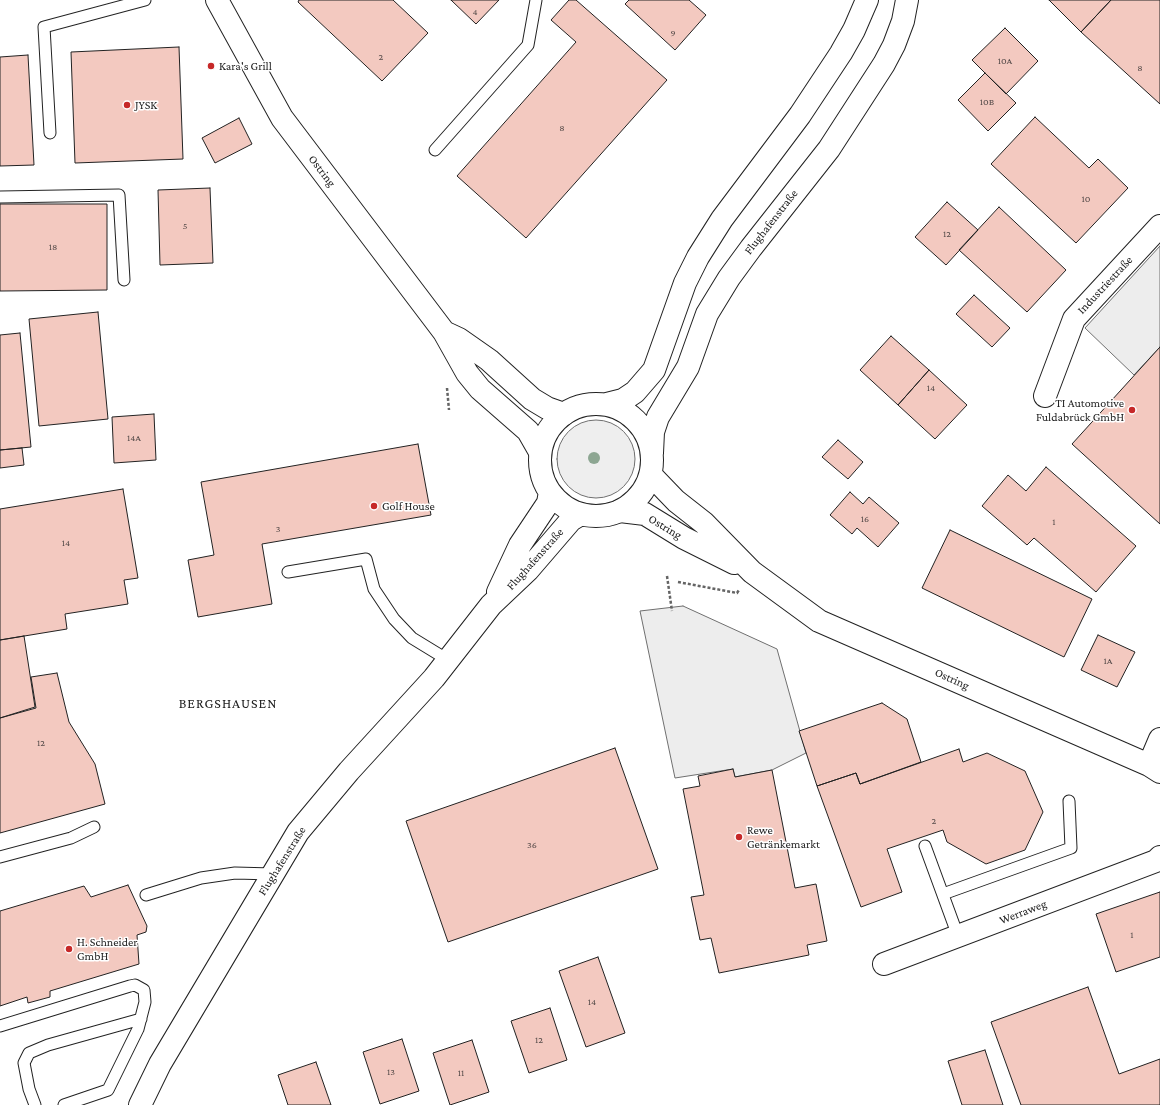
<!DOCTYPE html>
<html>
<head>
<meta charset="utf-8">
<style>
	body { margin:0 }
	canvas { display:block; background:#fff }
</style>
</head>
<body>
<canvas width="1160" height="1105"></canvas>
<script>
const ctx = document.querySelector('canvas').getContext('2d');
ctx.lineJoin = 'round';
function paint(path, color) { ctx.fillStyle = color; ctx.fill(path, 'evenodd'); }
const toPath = rows => new Path2D(rows.map(r => 'M' + r).join(''));
function strokePath(path, color, width, dash) { ctx.strokeStyle = color; ctx.lineWidth = width; ctx.lineCap = dash ? 'butt' : 'round'; ctx.setLineDash(dash || []); ctx.stroke(path); }
function write(font, color, halo, rows, align = 'center') {
  ctx.font = font + ' "Crimson Pro",serif'; ctx.lineWidth = 3; ctx.setLineDash([]); ctx.textBaseline = 'middle'; ctx.strokeStyle = halo; ctx.fillStyle = color; for (const [text, x, y, turn = 0] of rows) {
    ctx.save(); ctx.translate(x, y); ctx.rotate((+turn || 0) * Math.PI / 180); ctx.textAlign = isNaN(turn) ? turn : align; if (halo) ctx.strokeText(text, 0, 0); ctx.fillText(text, 0, 0); ctx.restore();
  }
}
const green = toPath([
	'557 459a39 39 0 1 1 78 0a39 39 0 1 1-78 0Z'
]);
paint(green, '#eee');
strokePath(green, '#6f6f6f', 1);
const parking = toPath([
	[1160,246,1160,347,1134,375,1085,328,1160,246],
	[683,606,777,649,806,753,772,770,735,777,733,769,675,778,640,611,683,606]
]);
paint(parking, '#ededed');
strokePath(parking, '#6f6f6f', 1);
const building = toPath([
	[299,0,393,0,428,33,382,81,298,2,299,0],
	[451,0,499,0,476,24,451,0],
	[569,0,576,0,667,80,526,238,457,176,576,42,551,20,569,0],
	[629,0,689,0,706,15,675,50,625,4,629,0],
	[1049,0,1111,0,1081,32,1049,0],
	[1111,0,1160,0,1160,104,1081,32,1111,0],
	[1005,28,1038,61,1006,94,972,60,1005,28],
	[179,47,183,159,75,163,71,52,179,47],
	[28,55,34,165,0,166,0,57,28,55],
	[985,73,1016,103,988,131,958,100,985,73],
	[1035,117,1089,168,1098,159,1128,188,1076,243,991,164,1035,117],
	[239,118,252,144,215,163,202,138,239,118],
	[210,188,213,263,160,265,158,190,210,188],
	[947,202,978,230,946,265,915,237,947,202],
	[0,204,107,204,107,290,0,291,0,204],
	[999,207,1066,270,1027,312,959,250,999,207],
	[974,295,1010,328,992,347,956,314,974,295],
	[98,312,108,419,39,426,29,319,98,312],
	[20,333,31,447,0,450,0,335,20,333],
	[891,336,929,370,898,405,860,370,891,336],
	[1160,347,1160,524,1072,444,1160,347],
	[929,370,967,405,935,439,898,405,929,370],
	[154,414,156,460,114,463,112,417,154,414],
	[838,440,863,462,848,479,822,457,838,440],
	[418,444,431,515,262,544,272,604,198,617,188,560,214,555,201,482,418,444],
	[22,448,24,465,0,468,0,450,22,448],
	[1046,467,1136,546,1096,592,1034,538,1027,545,982,506,1008,475,1026,491,1046,467],
	[123,489,138,578,124,580,128,604,65,614,67,629,0,640,0,509,123,489],
	[850,492,863,504,869,497,899,523,878,547,857,528,852,534,830,515,850,492],
	[950,530,1092,599,1064,657,922,588,950,530],
	[1098,635,1135,652,1117,687,1081,670,1098,635],
	[24,636,35,707,0,718,0,640,24,636],
	[57,673,69,722,95,764,105,804,0,833,0,718,36,708,31,677,57,673],
	[882,703,907,719,921,762,860,784,856,773,817,786,799,731,882,703],
	[615,748,658,869,448,942,406,821,615,748],
	[959,749,963,762,987,753,1025,771,1043,812,1025,850,986,864,947,842,943,830,887,849,902,892,861,907,817,786,856,773,860,784,959,749],
	[733,769,735,777,772,770,795,888,816,884,827,941,807,945,809,955,719,973,711,938,700,940,691,897,704,895,683,789,700,786,698,776,733,769],
	[128,885,147,926,146,932,137,935,139,964,50,991,50,997,28,1003,27,997,0,1006,0,911,84,886,91,897,128,885],
	[1160,892,1160,957,1116,972,1096,914,1160,892],
	[598,957,625,1033,586,1047,559,971,598,957],
	[1088,987,1119,1074,1160,1059,1160,1105,1021,1105,991,1022,1088,987],
	[550,1008,567,1060,529,1073,511,1021,550,1008],
	[402,1039,419,1091,380,1104,363,1052,402,1039],
	[472,1040,489,1092,450,1105,433,1053,472,1040],
	[985,1050,1003,1105,962,1105,948,1061,985,1050],
	[316,1062,331,1105,288,1105,278,1075,316,1062]
]);
paint(building, '#f3c9c0');
strokePath(building, '#222', 1);
const service = toPath([
	[50,133,44,27,145,0],
	[435,150,528,45,536,0],
	[0,197,119,195,124,280],
	[288,572,366,559,374,589,394,619,412,638,448,660],
	[925,846,958,936],
	[0,857,71,838,94,827],
	[943,894,1071,848,1069,801],
	[146,895,201,878,235,873,273,874],
	[0,1026,130,986,135,985,144,990,145,1002,138,1029,108,1090,64,1105],
	[35,1105,29,1089,24,1063,29,1053,48,1045,141,1019]
]);
const minor = toPath([
	[217,0,282,118,444,332,467,373,480,389,528,431,540,452],
	[444,332,459,339,489,360,532,399,547,408,564,414],
	[1045,396,1074,319,1160,226],
	[651,475,676,501,704,523,752,572,819,621,1149,765,1160,772],
	[620,511,645,514,684,538,734,563],
	[1149,765,1160,739],
	[884,964,1156,861,1160,857]
]);
const tertiary = toPath([
	'540 460a56 56 0 1 1 112 0a56 56 0 1 1-112 0Z',
	[607,404,623,400,635,392,654,370,685,283,698,257,722,219,800,115,841,53,854,30,867,0],
	[652,453,653,432,658,417,688,367,707,314,729,278,751,248,829,149,884,64,894,45,903,21,907,0],
	[498,592,520,545,548,503,550,492],
	[140,1105,160,1064,298,832,349,771,434,678,491,605,528,570,571,520,581,514]
]);
strokePath(service, '#222', 13);
strokePath(minor, '#222', 24);
strokePath(tertiary, '#222', 24);
strokePath(toPath([
	[447,388,449,410],
	[667,576,672,611],
	[678,582,737,593,739,590]
]), '#646464', 2.5, [3, 2]);
strokePath(service, '#fff', 11);
strokePath(minor, '#fff', 22);
strokePath(tertiary, '#fff', 22);
ctx.fillStyle = '#8da692';
for (const [x, y] of [
	[594,458]
]) { ctx.beginPath(); ctx.arc(x, y, 6, 0, 2 * Math.PI); ctx.fill(); }
for (const [x, y, r, color] of [
	[211,66,4,"#c62828"],
	[127,105,4,"#c62828"],
	[1132,410,4,"#c62828"],
	[374,506,4,"#c62828"],
	[739,837,4,"#c62828"],
	[69,949,4,"#c62828"]
]) { const dot = new Path2D(); dot.arc(x, y, r, 0, 2 * Math.PI); ctx.fillStyle = color; ctx.fill(dot); strokePath(dot, '#fff', 1.5); }
write('10px', '#564c4a', null, [
	["4",475,12],
	["9",673,33],
	["2",381,57],
	["10A",1005,61],
	["8",1140,68],
	["10B",987,102],
	["8",562,128],
	["10",1086,199],
	["5",185,226],
	["12",947,234],
	["18",53,247],
	["14",931,388],
	["14A",134,438],
	["16",865,519],
	["1",1054,522],
	["3",278,529],
	["14",66,543],
	["1A",1108,661],
	["12",41,743],
	["2",934,821],
	["36",532,845],
	["1",1132,935],
	["14",592,1002],
	["12",539,1040],
	["13",391,1072],
	["11",461,1073]
]);
write('12px', '#222', '#fff', [
	["Kara's Grill",219,66],
	["JYSK",135,105],
	["TI Automotive",1124,403,"right"],
	["Fuldabrück GmbH",1124,417,"right"],
	["Golf House",382,506],
	["Rewe",747,830],
	["Getränkemarkt",747,844],
	["H. Schneider",77,942],
	["GmbH",77,956]
], 'left');
write('12px', '#222', '#fff', [
	["Ostring",322,171,53],
	["Flughafenstraße",771,222,-52],
	["Industriestraße",1105,285,-47],
	["Ostring",665,527,31],
	["Flughafenstraße",535,559,-48],
	["Ostring",952,679,24],
	["Flughafenstraße",282,861,-58],
	["Werraweg",1023,912,-21]
]);
ctx.letterSpacing = '1px';
write('14px', '#222', '#fff', [
	["BERGSHAUSEN",228,704]
]);
ctx.letterSpacing = '0px';
</script>
</body>
</html>
